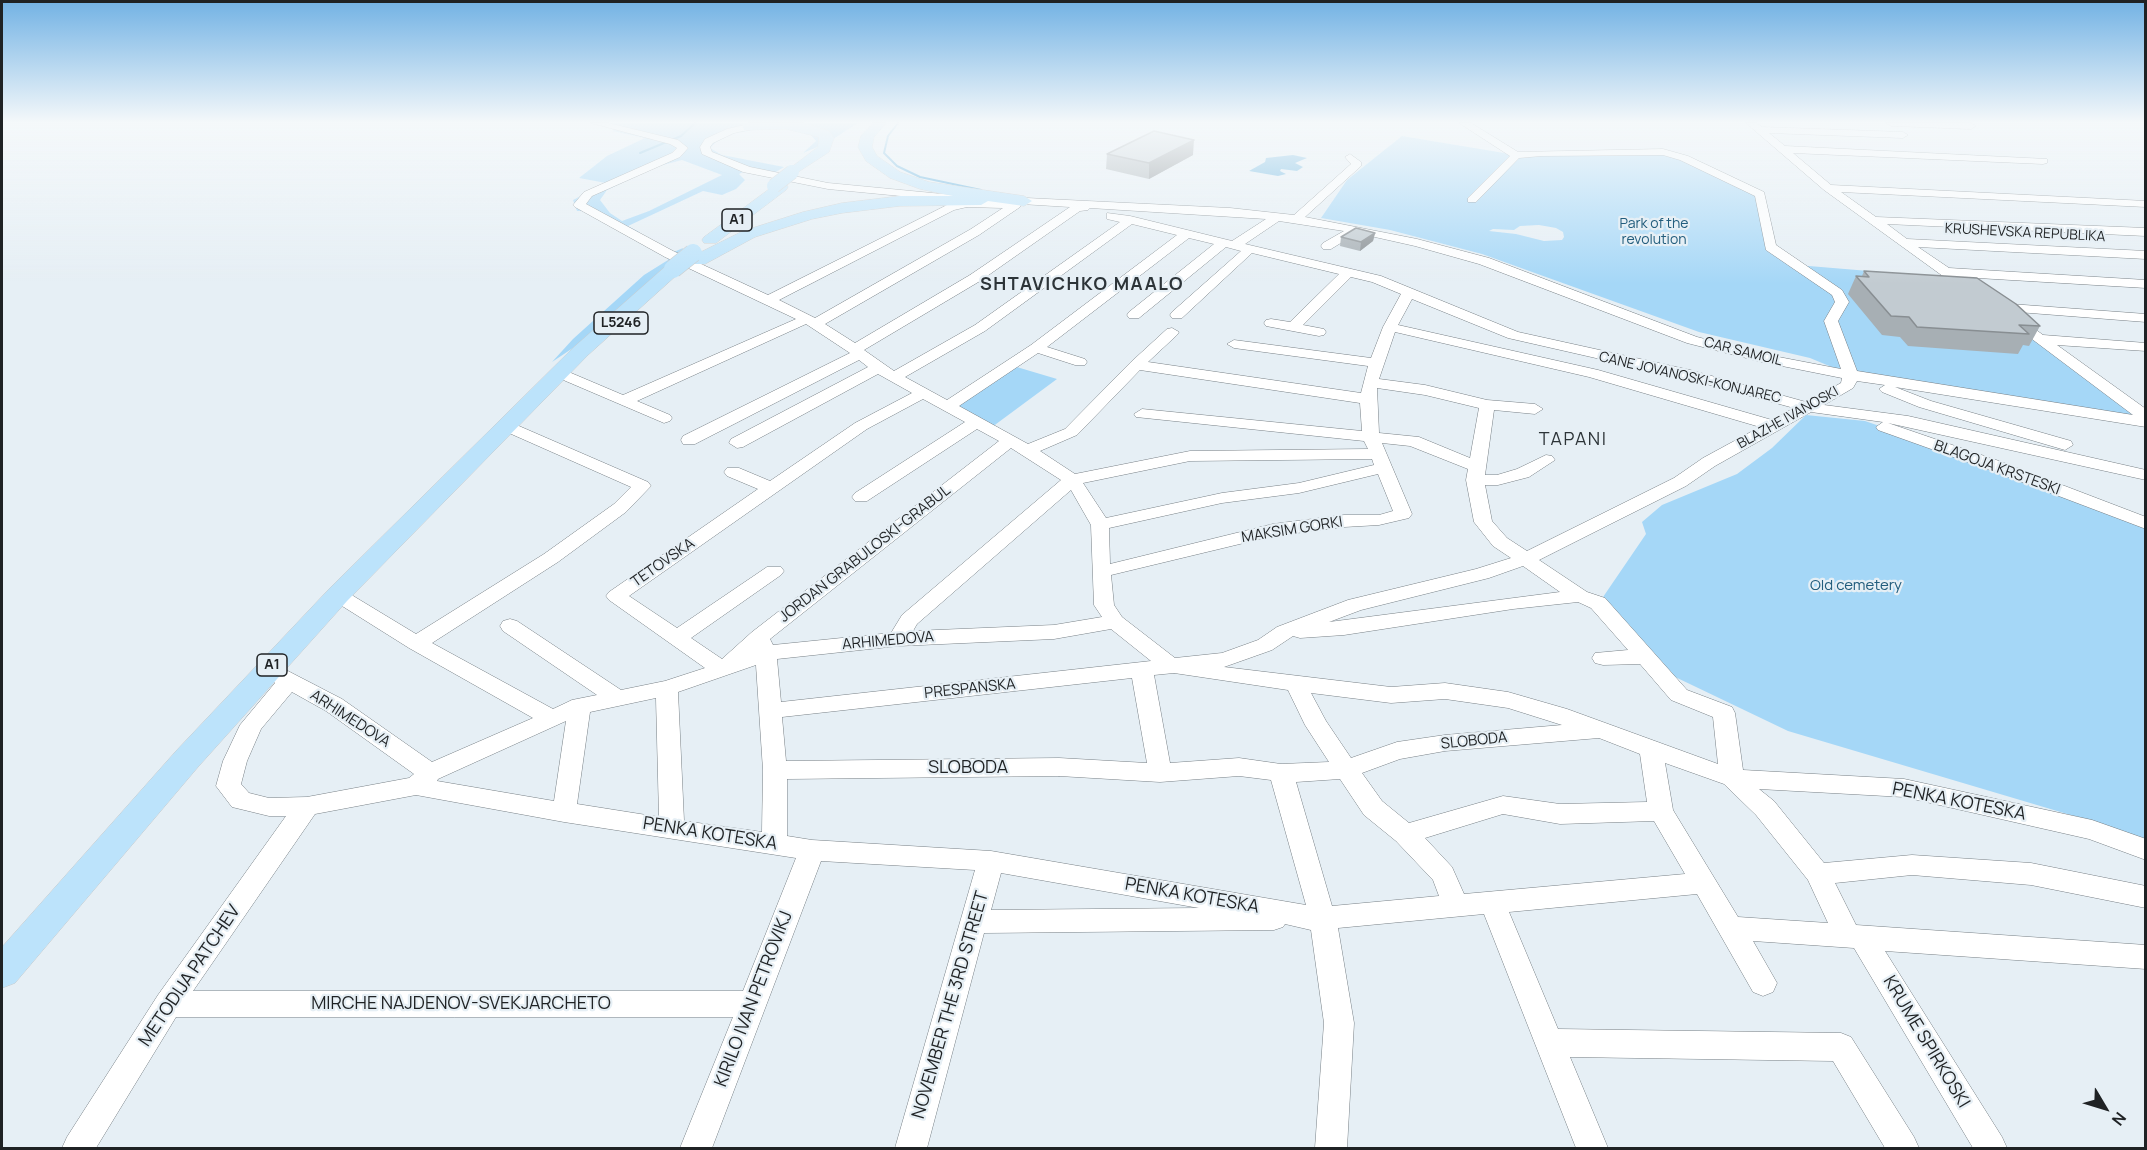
<!DOCTYPE html>
<html>
<head>
<meta charset="utf-8">
<style>
	body { margin:0 }
	#map { position:relative; width:2147px; height:1150px; overflow:hidden; background:#e6eff5; font-family:Manrope,sans-serif }
	canvas { display:block }
	.frame { position:absolute; inset:0; border:3px solid #1f2224; pointer-events:none }
	.north { position:absolute; left:2075px; top:1078px; width:60px; height:60px; -webkit-text-stroke:4px #e6eff5; paint-order:stroke; rotate:128deg; font-size:16px; font-weight:700; line-height:24px; text-align:center; color:#1f2224 }
	.north::after { content:''; display:block; margin:auto; width:21px; height:27px; background:#1f2224; clip-path:polygon(50% 0,100% 100%,50% 72%,0 100%) }
</style>
</head>
<body>
<div id="map">
<canvas width="2147" height="1150"></canvas>
<div class="frame"></div>
<div class="north">N</div>
</div>
<script>
const ctx = document.querySelector('canvas').getContext('2d');
ctx.lineJoin = 'round';
function paint(path, color) { ctx.fillStyle = color; ctx.fill(path, 'evenodd'); }
const toPath = rows => new Path2D(rows.map(r => 'M' + r).join(''));
function strokePath(path, color, width, dash) { ctx.strokeStyle = color; ctx.lineWidth = width; ctx.lineCap = dash ? 'butt' : 'round'; ctx.setLineDash(dash || []); ctx.stroke(path); }
function write(font, color, halo, rows, align = 'center') {
  ctx.font = font + ' Manrope,sans-serif'; ctx.lineWidth = 4.5; ctx.setLineDash([]); ctx.textBaseline = 'middle'; ctx.strokeStyle = halo; ctx.fillStyle = color; for (const [text, x, y, turn = 0] of rows) {
    ctx.save(); ctx.translate(x, y); ctx.rotate((+turn || 0) * Math.PI / 180); ctx.textAlign = isNaN(turn) ? turn : align; if (halo) ctx.strokeText(text, 0, 0); ctx.fillText(text, 0, 0); ctx.restore();
  }
}
paint(toPath([
	[596,123,858,123,827,143,803,153,816,141,810,134,792,129,756,130,735,133,716,142,710,148,722,155,784,167,771,175,747,170,739,174,745,180,736,189,722,195,703,191,628,226,639,232,632,235,589,211,577,211,573,200,606,183,579,178,607,156,645,138,612,131,617,129],
	[682,160,722,175,649,211,622,221,610,213,600,200,607,190,655,167],
	[1402,136,1516,155,1663,152,1760,194,1770,240,1797,265,1953,278,2145,417,1851,375,1810,358,1699,332,1482,254,1390,230,1321,218,1347,180],
	[1539,225,1556,228,1563,232,1564,237,1562,240,1544,241,1516,234,1489,231,1493,229,1514,230,1520,226],
	[683,248,681,255,582,342,552,362,573,339,644,275,668,260,669,254],
	[1010,365,1057,379,988,430,948,406],
	[1806,415,1865,421,1996,466,2145,524,2145,847,2111,827,1788,731,1671,675,1601,600,1646,534,1642,522,1662,505,1737,474,1772,448]
]), '#a5d7f7');
paint(toPath([
	[1293,155,1307,158,1295,163,1303,167,1297,171,1281,169,1280,171,1286,174,1278,176,1249,171,1265,162,1266,158]
]), '#61b0de');
strokePath(toPath([
	[898,123,888,136,884,153,897,166,920,177,981,190],
	[640,153,681,136,695,123]
]), '#61b0de', 2);
const minor = toPath([
	[591,123,608,123,678,140,688,148,680,157,592,196,586,204,673,251,768,295,947,205,967,201,1001,201,1002,198,1006,197,1230,208,1294,215,1351,164,1345,157,1350,154,1361,162,1361,166,1305,217,1417,239,1489,258,1697,337,1763,354,1841,369,1824,321,1835,302,1832,295,1766,250,1755,196,1680,160,1663,155,1541,156,1519,158,1476,202,1468,202,1468,198,1510,156,1459,123,1471,123,1518,152,1663,149,1688,156,1764,192,1776,245,1842,290,1849,302,1838,321,1857,371,2133,415,2008,321,2015,317,2020,318,2043,335,2146,343,2146,351,2057,345,2146,409,2146,427,1895,387,1931,401,2071,441,2073,445,2065,450,1919,407,1882,392,1879,389,1885,385,1857,381,1853,388,1824,405,1908,416,2146,470,2146,480,1888,423,2002,462,2146,517,2146,529,1990,470,1878,430,1876,427,1883,422,1811,412,1715,466,1686,486,1539,560,1587,592,1605,598,1687,690,1732,707,1735,713,1743,770,1904,779,2092,820,2146,839,2146,860,2089,839,1904,797,1759,789,1774,801,1824,863,1912,855,2031,863,2146,886,2146,908,2031,885,1912,875,1835,883,1856,925,2146,945,2146,969,1885,951,2002,1137,2007,1148,1973,1148,1854,948,1753,941,1777,983,1773,992,1763,996,1753,992,1697,894,1509,912,1558,1029,1841,1033,1851,1037,1914,1137,1919,1148,1885,1148,1833,1061,1570,1057,1608,1148,1576,1148,1484,914,1338,928,1354,1023,1347,1148,1315,1148,1324,1023,1311,930,1285,924,1283,927,1274,930,984,933,927,1148,895,1148,975,870,821,861,712,1148,680,1148,733,1017,176,1017,96,1148,62,1148,67,1137,158,995,286,816,269,816,232,807,216,786,223,761,240,725,275,683,267,675,270,670,278,668,286,670,342,699,432,762,533,718,409,648,331,599,328,595,331,591,338,589,345,591,416,634,544,554,614,504,631,487,500,429,498,426,500,423,512,423,648,482,651,486,626,512,558,562,432,643,553,709,572,700,597,695,503,631,500,626,503,621,510,619,517,621,621,690,665,681,705,668,609,600,606,596,609,592,758,489,727,476,724,472,727,468,739,468,770,481,855,423,912,393,878,374,743,447,737,448,729,443,731,439,868,367,859,360,695,444,683,444,681,440,683,436,850,353,806,324,637,401,670,415,672,418,670,421,664,423,554,376,551,373,554,370,564,370,623,395,796,319,665,257,575,207,573,205,584,192,672,153,677,148,670,144,591,123],
	[1021,204,1070,207,970,275,855,343,825,324,979,235,1020,207,1021,204],
	[967,207,1003,208,971,229,815,318,779,300,954,210,967,207],
	[1090,208,1266,219,1232,241,1130,216,1107,213,1107,219,1120,222,975,325,894,371,864,350,980,281,1080,211,1088,210,1090,208],
	[1279,221,1344,231,1323,243,1321,246,1323,249,1331,249,1357,233,1415,246,1479,264,1687,343,1762,362,1842,378,1841,383,1806,402,1690,370,1518,332,1381,276,1245,244,1279,221],
	[1132,224,1177,235,1031,345,947,400,905,377,985,331,1132,224],
	[1189,238,1214,244,1129,312,1127,315,1129,318,1139,318,1226,247,1241,251,1172,312,1170,315,1172,318,1182,318,1252,253,1339,274,1290,322,1271,319,1266,320,1264,323,1266,326,1319,336,1324,335,1326,332,1324,329,1303,325,1351,277,1372,282,1401,294,1383,327,1371,358,1234,340,1227,344,1234,348,1368,366,1361,393,1148,362,1177,335,1179,332,1172,328,1167,329,1131,362,1065,429,1028,444,959,406,1038,353,1075,365,1085,365,1087,362,1085,359,1047,347,1189,238],
	[1412,299,1508,338,1688,379,1794,408,1772,420,1598,370,1398,325,1412,299],
	[1395,332,1589,377,1760,427,1703,458,1674,478,1527,551,1507,538,1492,521,1485,485,1498,485,1529,477,1555,460,1552,456,1546,455,1517,469,1497,475,1485,475,1494,410,1535,414,1543,409,1535,404,1487,400,1425,385,1379,379,1395,332],
	[1140,370,1360,403,1362,431,1142,409,1134,414,1136,417,1364,441,1368,449,1190,451,1075,474,1040,451,1077,435,1140,370],
	[1377,388,1425,395,1479,408,1470,458,1419,437,1379,433,1377,388],
	[923,399,965,422,855,493,852,497,855,501,867,501,977,429,999,441,752,632,722,659,691,638,781,575,784,571,781,567,767,567,677,628,629,596,867,429,923,399],
	[1382,443,1410,446,1468,469,1466,480,1474,522,1493,546,1511,558,1476,569,1348,600,1277,627,1258,640,1222,653,1175,658,1122,617,1114,605,1111,575,1273,536,1344,527,1379,525,1409,518,1412,514,1382,443],
	[1011,448,1061,480,902,615,891,633,773,645,770,639,1011,448],
	[1372,459,1374,465,1299,483,1222,493,1106,518,1083,483,1190,461,1372,459],
	[1378,474,1393,511,1379,515,1344,515,1273,524,1110,564,1109,528,1222,503,1299,493,1378,474],
	[1071,490,1091,525,1094,605,1102,617,1054,625,913,631,917,624,1071,490],
	[1523,566,1560,592,1329,622,1361,610,1489,578,1523,566],
	[1578,602,1591,608,1628,650,1595,653,1592,658,1595,663,1603,665,1640,664,1671,700,1713,717,1718,764,1567,709,1508,692,1445,683,1391,687,1224,667,1272,650,1293,636,1300,638,1344,635,1513,609,1578,602],
	[1111,629,1151,661,781,702,777,659,898,646,1054,639,1111,629],
	[756,665,763,770,762,832,684,821,678,692,756,665],
	[1174,673,1288,690,1305,725,1329,762,1281,764,1239,758,1170,763,1154,675,1174,673],
	[1132,678,1147,763,1059,758,786,761,782,717,1132,678],
	[292,692,326,711,414,774,409,778,307,797,269,798,249,793,241,784,247,761,261,729,292,692],
	[1311,693,1391,703,1445,699,1508,708,1562,725,1445,735,1397,742,1351,758,1326,721,1311,693],
	[656,698,659,817,577,804,590,712,656,698],
	[566,721,554,801,437,781,438,779,566,721],
	[1599,738,1640,754,1647,802,1560,804,1503,796,1409,823,1382,801,1362,773,1400,759,1445,751,1599,738],
	[1665,763,1724,784,1756,815,1808,880,1828,923,1738,917,1673,810,1665,763],
	[1059,776,1160,782,1239,776,1271,780,1306,905,991,851,812,840,787,836,787,779,1059,776],
	[1340,779,1364,815,1396,841,1433,880,1439,896,1332,906,1296,782,1340,779],
	[416,795,564,822,796,858,743,991,193,991,315,814,416,795],
	[1503,814,1560,824,1654,821,1685,874,1464,894,1452,867,1425,838,1503,814],
	[1001,873,1199,908,991,910,1001,873],
	[1746,123,1757,123,1762,127,1903,132,1908,135,1903,138,1769,133,1785,146,2047,159,2047,163,2043,164,1793,153,1831,185,2146,201,2146,207,1841,192,1876,217,2146,228,2146,236,1887,224,1907,239,2146,251,2146,259,1918,247,1949,268,2146,280,2146,288,1961,277,1981,292,1979,295,1969,295,1824,190,1746,123],
	[1886,123,1971,123,1976,126,1971,129,1891,126,1886,123],
	[749,124,753,125,753,129,734,133,713,143,710,147,712,152,750,167,828,183,953,195,959,198,953,201,828,189,743,172,702,154,700,147,705,139,727,129,749,124],
	[1997,303,2146,314,2146,322,1992,310,1990,307,1992,304,1997,303]
]);
const major = toPath([
	[750,123,803,123,829,131,834,138,829,152,792,176,785,172,818,147,819,137,786,129,744,130,743,127,744,124,750,123],
	[873,123,886,123,874,137,872,147,877,156,900,172,929,182,1024,196,1032,201,1024,206,988,201,981,205,900,206,842,213,812,219,755,237,705,264,693,264,691,260,693,256,743,231,803,212,842,203,900,196,953,196,920,189,890,178,866,161,858,147,861,136,873,123],
	[781,183,786,184,788,187,786,190,716,243,704,243,702,240,704,237,776,184,781,183],
	[673,264,679,265,681,269,679,273,588,355,347,601,198,767,15,983,2,988,2,947,176,751,329,589,574,347,667,265,673,264]
]);
strokePath(minor, '#788086', 1);
strokePath(major, '#c9caca', 1);
paint(minor, '#fff');
paint(major, '#bce3fb');
const majorBridgeFar1 = toPath([
	[774,186,792,172]
]);
const majorBridge = toPath([
	[673,269,693,253]
]);
strokePath(majorBridgeFar1, '#c9caca', 15, []);
strokePath(majorBridge, '#c9caca', 19, []);
strokePath(majorBridgeFar1, '#bce3fb', 14);
strokePath(majorBridge, '#bce3fb', 18);
paint(toPath([
	[1107,154,1193,155,1149,179,1106,169],
	[1375,233,1373,241,1360,251,1340,246,1341,237],
	[1864,271,2040,326,2029,346,2023,345,2018,354,1908,346,1900,337,1882,335,1848,294,1856,276,1862,276]
]), '#a7afb4');
paint(toPath([
	[1194,140,1193,155,1149,179,1149,163],
	[1375,233,1373,241,1360,251,1361,242]
]), '#888e92');
const building = toPath([
	[1154,131,1194,140,1149,163,1107,154,1154,131],
	[1356,228,1375,233,1361,242,1341,237,1356,228],
	[1864,271,1977,278,2016,304,2040,326,2019,325,2029,334,1917,327,1909,317,1891,316,1856,276,1869,277,1864,271]
]);
paint(building, '#c2cbd1');
strokePath(building, '#888e92', 1.5);
const sky = ctx.createLinearGradient(0, 0, 0, 284);
sky.addColorStop(0, '#72b2e4');
sky.addColorStop(0.43, '#f4f8fa');
sky.addColorStop(1, '#f4f8fa00');
ctx.fillStyle = sky;
ctx.fillRect(0, 0, 2147, 284);
for (const [x, y, w] of [
	[737,220,30],
	[621,323,54],
	[272,665,30]
]) { const box = new Path2D(); box.roundRect(x - w / 2, y - 11, w, 22, 4.5); ctx.fillStyle = '#e6eff5'; ctx.fill(box); strokePath(box, '#1f2224', 1.5); }
write('bold 14px', '#1f2224', null, [
	["A1",737,220],
	["L5246",621,323],
	["A1",272,665]
]);
write('14px', '#225d7d', '#e6eff5', [
	["Park of the",1654,224],
	["revolution",1654,240]
]);
write('14px', '#1f2224', '#e6eff5', [
	["KRUSHEVSKA REPUBLIKA",2025,233,3],
	["CAR SAMOIL",1743,352,14],
	["CANE JOVANOSKI-KONJAREC",1690,378,13],
	["BLAZHE IVANOSKI",1788,418,-29]
]);
write('15px', '#1f2224', '#e6eff5', [
	["BLAGOJA KRSTESKI",1997,468,20],
	["MAKSIM GORKI",1292,530,-9],
	["JORDAN GRABULOSKI-GRABUL",865,554,-38],
	["TETOVSKA",663,563,-35],
	["ARHIMEDOVA",888,641,-5],
	["PRESPANSKA",970,689,-6],
	["ARHIMEDOVA",350,719,33],
	["SLOBODA",1474,741,-6]
]);
write('15px', '#225d7d', '#e6eff5', [
	["Old cemetery",1856,586]
]);
ctx.letterSpacing = '1.5px';
write('bold 18px', '#2d3438', '#e6eff5', [
	["SHTAVICHKO MAALO",1082,285]
]);
ctx.letterSpacing = '0px';
ctx.letterSpacing = '1.5px';
write('18px', '#2d3438', '#e6eff5', [
	["TAPANI",1573,440]
]);
ctx.letterSpacing = '0px';
write('18px', '#1f2224', '#e6eff5', [
	["SLOBODA",968,768],
	["PENKA KOTESKA",1959,802,11],
	["PENKA KOTESKA",710,834,9],
	["PENKA KOTESKA",1192,896,10],
	["METODIJA PATCHEV",190,976,-56],
	["KIRILO IVAN PETROVIKJ",754,999,-69],
	["MIRCHE NAJDENOV-SVEKJARCHETO",461,1004],
	["NOVEMBER THE 3RD STREET",951,1005,-74],
	["KRUME SPIRKOSKI",1926,1042,59]
]);
</script>
</body>
</html>
